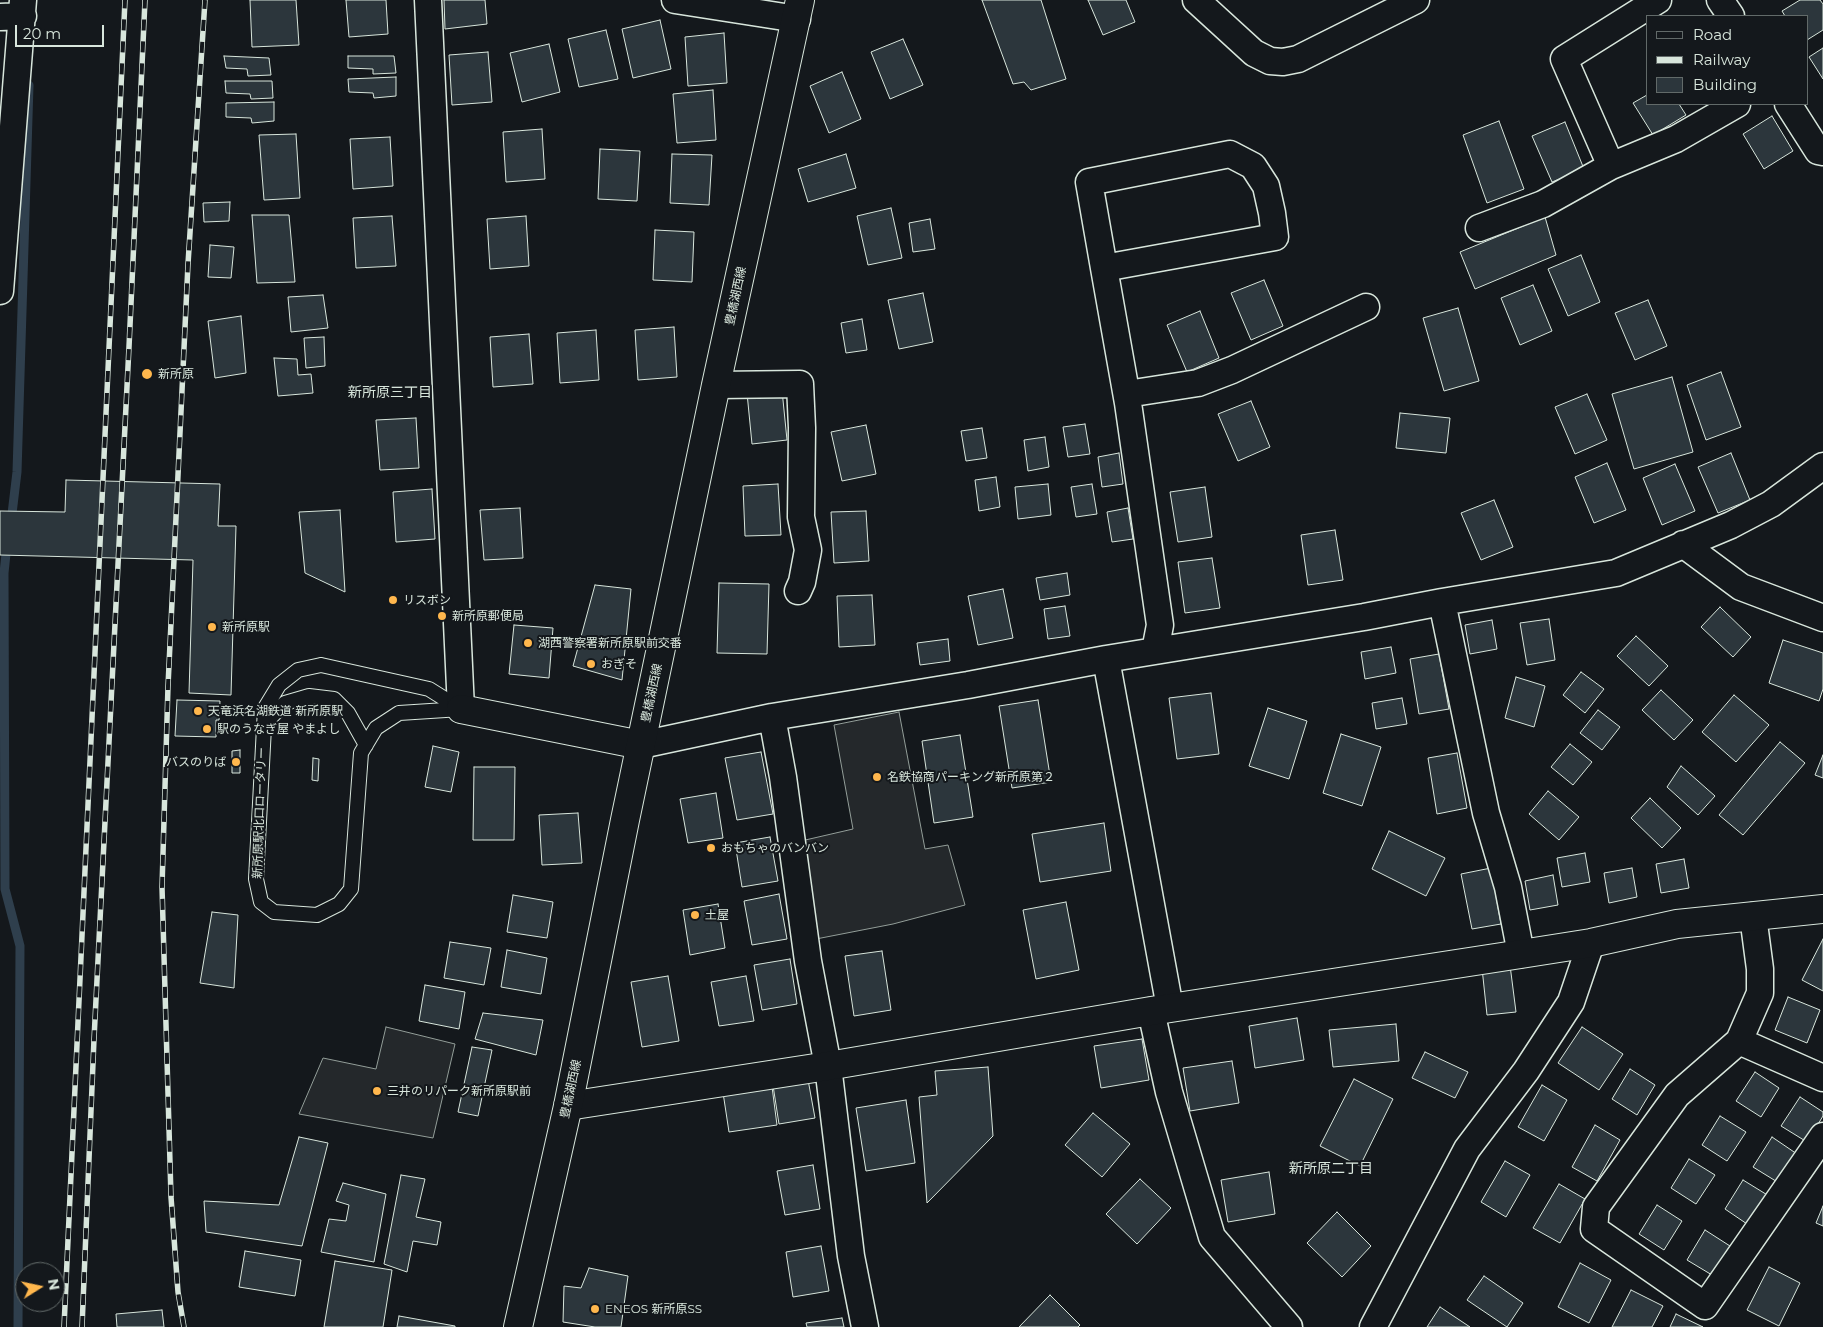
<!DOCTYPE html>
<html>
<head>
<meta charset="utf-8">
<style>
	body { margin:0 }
	#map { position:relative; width:1823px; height:1327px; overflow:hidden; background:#14181c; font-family:Montserrat,sans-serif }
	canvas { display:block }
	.legend { position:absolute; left:1646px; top:15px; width:162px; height:90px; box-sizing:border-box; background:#14181c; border:1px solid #626a69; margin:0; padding:6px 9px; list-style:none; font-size:15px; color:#d8e6dc }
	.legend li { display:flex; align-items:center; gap:10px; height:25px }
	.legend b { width:25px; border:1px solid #626a69 }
	.north { position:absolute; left:15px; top:1262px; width:50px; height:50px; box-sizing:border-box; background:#14181c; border:1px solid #626a69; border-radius:50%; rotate:80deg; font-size:14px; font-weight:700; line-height:20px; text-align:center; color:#d8e6dc }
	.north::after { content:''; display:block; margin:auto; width:18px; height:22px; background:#ffb74d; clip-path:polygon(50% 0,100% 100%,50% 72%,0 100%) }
	.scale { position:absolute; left:15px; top:25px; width:89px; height:22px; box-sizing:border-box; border:2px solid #d8e6dc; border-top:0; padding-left:6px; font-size:15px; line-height:18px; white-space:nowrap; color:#d8e6dc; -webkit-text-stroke:4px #14181c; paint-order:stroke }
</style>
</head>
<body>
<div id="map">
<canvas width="1823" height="1327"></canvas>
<ul class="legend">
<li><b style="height:6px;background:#14181c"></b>Road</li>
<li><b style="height:6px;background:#d8e6dc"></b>Railway</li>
<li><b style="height:14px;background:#2c363c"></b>Building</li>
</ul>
<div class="north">N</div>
<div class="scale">20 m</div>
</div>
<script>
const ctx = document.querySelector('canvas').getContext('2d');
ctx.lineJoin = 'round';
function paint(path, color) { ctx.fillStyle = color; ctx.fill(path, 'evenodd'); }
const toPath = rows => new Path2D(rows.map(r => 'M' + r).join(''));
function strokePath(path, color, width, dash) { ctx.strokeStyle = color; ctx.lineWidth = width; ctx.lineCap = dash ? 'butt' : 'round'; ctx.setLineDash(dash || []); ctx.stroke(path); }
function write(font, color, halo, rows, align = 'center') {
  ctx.font = font + ' Montserrat,"Noto Sans JP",sans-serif'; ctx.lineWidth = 4; ctx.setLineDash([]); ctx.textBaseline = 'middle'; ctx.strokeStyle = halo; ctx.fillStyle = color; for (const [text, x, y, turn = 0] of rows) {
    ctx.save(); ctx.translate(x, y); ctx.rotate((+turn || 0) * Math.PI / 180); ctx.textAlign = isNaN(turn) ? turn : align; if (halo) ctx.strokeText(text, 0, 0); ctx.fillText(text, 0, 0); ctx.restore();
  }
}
const parking = toPath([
	[899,712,925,849,948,845,965,905,893,924,816,939,801,841,853,829,834,725,899,712],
	[386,1027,455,1044,433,1138,299,1114,323,1058,376,1069,386,1027]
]);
paint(parking, '#24282b');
strokePath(parking, '#939e99', 1);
strokePath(toPath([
	[11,522,17,472,29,85],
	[7,544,4,573,5,889,20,946,18,1327]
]), '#2f3f4d', 9);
const building = toPath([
	[250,0,296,0,299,45,252,47,250,0],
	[346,0,386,0,388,34,349,37,346,0],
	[444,0,485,0,487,24,445,29,444,0],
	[982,0,1041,0,1066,79,1031,90,1024,82,1013,84,982,0],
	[1088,0,1126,0,1135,22,1103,35,1088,0],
	[1800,0,1820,0,1823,4,1823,30,1807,40,1807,16,1785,16,1782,11,1800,0],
	[660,20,671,69,633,78,622,29,660,20],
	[606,30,618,79,579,87,568,39,606,30],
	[724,33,727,83,688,86,685,37,724,33],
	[903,39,923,85,890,99,871,52,903,39],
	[549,44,560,92,522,102,510,53,549,44],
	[1823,48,1823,79,1809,57,1823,48],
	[488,52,492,102,452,105,449,55,488,52],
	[224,56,269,58,271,75,248,76,247,69,226,68,224,56],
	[348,56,394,56,396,73,373,74,373,69,348,68,348,56],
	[842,72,861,119,829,133,810,86,842,72],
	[396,77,396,96,374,98,373,93,349,92,348,79,396,77],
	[225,81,272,81,273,98,251,99,250,94,226,93,225,81],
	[713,90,716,140,677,143,673,94,713,90],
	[1647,95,1647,104,1679,104,1686,115,1653,135,1633,103,1647,95],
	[274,102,274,121,252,123,251,118,226,117,226,103,274,102],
	[1772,116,1793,151,1764,169,1743,134,1772,116],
	[1499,121,1524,189,1487,203,1463,135,1499,121],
	[1565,122,1584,169,1552,182,1532,136,1565,122],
	[542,129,545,179,506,182,503,132,542,129],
	[296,134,300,198,264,200,259,135,296,134],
	[390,137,393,186,353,189,350,139,390,137],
	[600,149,640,151,637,201,598,199,600,149],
	[672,154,712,155,709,205,670,203,672,154],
	[846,154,856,188,808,202,798,169,846,154],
	[230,202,229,221,204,222,203,203,230,202],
	[891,208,902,258,868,265,857,216,891,208],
	[252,215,289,215,295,282,257,283,252,215],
	[392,216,396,266,356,268,353,218,392,216],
	[526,216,529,266,490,269,487,219,526,216],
	[1545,217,1556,255,1475,289,1460,252,1545,217],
	[930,219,935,249,913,252,909,223,930,219],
	[655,230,694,232,692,282,653,280,655,230],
	[210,245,234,247,231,278,208,277,210,245],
	[1581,255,1600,302,1568,316,1548,269,1581,255],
	[1264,280,1283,326,1251,340,1231,293,1264,280],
	[1533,285,1552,331,1520,345,1501,298,1533,285],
	[923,293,933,342,899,349,888,300,923,293],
	[323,295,328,328,291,332,288,297,323,295],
	[1648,300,1667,346,1635,360,1615,313,1648,300],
	[1458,308,1479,381,1444,391,1423,318,1458,308],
	[1200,311,1219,358,1187,372,1167,325,1200,311],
	[241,316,246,373,215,378,208,321,241,316],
	[862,319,867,350,846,353,841,323,862,319],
	[674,327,677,377,638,380,635,330,674,327],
	[596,330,599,380,560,383,557,333,596,330],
	[529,334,533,384,493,387,490,337,529,334],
	[324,337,325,366,306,368,304,338,324,337],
	[274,358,297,359,298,375,311,374,313,393,278,396,274,358],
	[1721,372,1741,427,1706,440,1687,385,1721,372],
	[1672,377,1693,452,1634,469,1612,394,1672,377],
	[782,390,787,440,752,444,747,393,782,390],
	[1587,394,1607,440,1575,454,1555,407,1587,394],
	[1251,401,1270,447,1238,461,1218,414,1251,401],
	[1400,413,1450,418,1446,453,1396,448,1400,413],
	[416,418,419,468,380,470,376,420,416,418],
	[1085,424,1090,454,1068,457,1063,427,1085,424],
	[866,425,876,474,842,481,831,432,866,425],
	[982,428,987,458,966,461,961,431,982,428],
	[1045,437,1049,467,1028,471,1024,440,1045,437],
	[1119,453,1123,484,1102,487,1098,457,1119,453],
	[1731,453,1750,500,1718,513,1698,467,1731,453],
	[1607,463,1626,510,1594,523,1575,477,1607,463],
	[1675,464,1695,511,1662,525,1643,478,1675,464],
	[996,477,1000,507,979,511,975,480,996,477],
	[66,480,220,484,218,526,236,526,231,695,189,693,193,560,0,555,0,511,65,512,66,480],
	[778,484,781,535,745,536,743,486,778,484],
	[1048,484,1051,515,1018,519,1015,487,1048,484],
	[1092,484,1097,514,1076,517,1071,487,1092,484],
	[1205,487,1212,537,1178,542,1170,492,1205,487],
	[432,489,435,539,396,542,393,492,432,489],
	[1494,500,1513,547,1481,560,1461,513,1494,500],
	[520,508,523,558,484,560,480,510,520,508],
	[1128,508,1133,539,1112,542,1107,512,1128,508],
	[340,510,345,592,305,573,299,512,340,510],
	[866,511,869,561,834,563,831,512,866,511],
	[1335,530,1343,580,1308,585,1301,535,1335,530],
	[1212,558,1220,608,1185,613,1178,562,1212,558],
	[1067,573,1070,595,1040,600,1036,578,1067,573],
	[719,583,769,584,767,654,717,653,719,583],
	[595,585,631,589,622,680,573,666,595,585],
	[1003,589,1013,638,978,645,968,596,1003,589],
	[872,595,875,645,839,647,837,596,872,595],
	[1065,606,1070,636,1048,639,1044,609,1065,606],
	[1720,607,1751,637,1733,657,1701,627,1720,607],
	[1549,619,1555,660,1527,665,1520,623,1549,619],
	[1492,620,1497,649,1470,654,1465,625,1492,620],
	[514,625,553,628,549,678,509,674,514,625],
	[1636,636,1668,666,1649,686,1617,656,1636,636],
	[948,639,950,661,920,665,917,643,948,639],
	[1783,640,1823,653,1823,689,1819,701,1769,683,1783,640],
	[1391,647,1396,673,1365,679,1361,652,1391,647],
	[1439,654,1449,709,1419,714,1410,659,1439,654],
	[1581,672,1604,689,1585,713,1563,695,1581,672],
	[1516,677,1545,686,1534,727,1505,718,1516,677],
	[1661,690,1693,720,1674,740,1642,710,1661,690],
	[1211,693,1219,754,1177,759,1169,698,1211,693],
	[1734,695,1769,725,1736,762,1702,732,1734,695],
	[1402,698,1407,724,1376,729,1372,703,1402,698],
	[177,700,220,701,219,720,216,720,216,737,175,736,177,700],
	[1038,700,1051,782,1012,788,999,706,1038,700],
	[1268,708,1307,721,1289,779,1249,766,1268,708],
	[1598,710,1620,727,1602,750,1580,733,1598,710],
	[1341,734,1381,747,1362,806,1323,793,1341,734],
	[960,735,973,817,934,823,922,741,960,735],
	[1780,742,1805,763,1743,835,1719,815,1780,742],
	[1570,744,1592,762,1573,785,1551,767,1570,744],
	[433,746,459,752,451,792,425,787,433,746],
	[240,750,240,773,232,773,232,751,240,750],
	[761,752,773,814,737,820,725,758,761,752],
	[1457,753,1467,808,1437,814,1428,758,1457,753],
	[1823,755,1823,778,1815,775,1823,755],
	[313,758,319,759,318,781,312,780,313,758],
	[1681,766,1715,796,1698,815,1667,787,1681,766],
	[474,767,515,767,514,840,473,840,474,767],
	[1548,791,1579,817,1559,840,1529,814,1548,791],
	[716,793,723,838,688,843,680,799,716,793],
	[1650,798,1681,828,1662,848,1631,818,1650,798],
	[578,813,582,863,542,865,539,815,578,813],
	[1104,823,1111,871,1040,882,1032,834,1104,823],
	[1389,831,1445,858,1426,896,1372,869,1389,831],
	[770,837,778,881,742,887,735,843,770,837],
	[1585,853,1590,882,1562,887,1557,858,1585,853],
	[1684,859,1689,888,1661,893,1656,864,1684,859],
	[1491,868,1501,924,1472,929,1461,874,1491,868],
	[1632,868,1637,897,1609,903,1604,873,1632,868],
	[1553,875,1558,905,1530,910,1525,881,1553,875],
	[779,894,787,939,752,945,744,901,779,894],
	[513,895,553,902,547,938,507,932,513,895],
	[1066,902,1079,970,1036,979,1023,910,1066,902],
	[718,904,725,948,690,955,683,910,718,904],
	[212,912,238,915,234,988,200,983,212,912],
	[1823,939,1823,991,1802,980,1823,939],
	[450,942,491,948,484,985,444,978,450,942],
	[507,950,547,958,541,994,501,987,507,950],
	[882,951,891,1010,854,1016,845,956,882,951],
	[790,959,797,1004,762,1010,754,965,790,959],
	[1510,965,1516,1012,1487,1015,1482,968,1510,965],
	[668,976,679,1041,642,1047,631,982,668,976],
	[746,976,754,1021,719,1026,711,982,746,976],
	[425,985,465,992,459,1029,419,1021,425,985],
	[1788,997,1820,1010,1807,1043,1775,1030,1788,997],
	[483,1013,543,1020,536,1055,475,1039,483,1013],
	[1297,1018,1304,1060,1255,1068,1249,1026,1297,1018],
	[1396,1024,1399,1061,1333,1067,1329,1030,1396,1024],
	[1582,1027,1623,1054,1599,1090,1558,1063,1582,1027],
	[1142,1039,1149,1080,1101,1088,1094,1046,1142,1039],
	[472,1047,492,1050,478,1116,458,1112,472,1047],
	[1425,1052,1468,1072,1455,1098,1412,1078,1425,1052],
	[1232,1061,1239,1103,1190,1111,1183,1068,1232,1061],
	[988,1067,993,1136,927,1203,919,1097,937,1095,935,1071,988,1067],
	[1630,1069,1655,1085,1637,1115,1612,1099,1630,1069],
	[1755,1072,1779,1088,1761,1117,1736,1101,1755,1072],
	[807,1074,815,1118,779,1124,772,1079,807,1074],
	[771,1079,777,1125,729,1132,722,1086,771,1079],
	[1354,1079,1393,1099,1360,1166,1320,1146,1354,1079],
	[1542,1085,1567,1100,1544,1141,1518,1127,1542,1085],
	[1800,1097,1823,1112,1823,1116,1807,1142,1781,1126,1800,1097],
	[906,1100,915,1163,866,1171,856,1108,906,1100],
	[1093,1113,1130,1144,1102,1177,1065,1145,1093,1113],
	[1720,1116,1746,1132,1727,1161,1702,1145,1720,1116],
	[1595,1125,1620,1140,1597,1181,1572,1167,1595,1125],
	[299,1137,328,1143,302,1246,206,1232,204,1201,279,1205,299,1137],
	[1772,1137,1797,1154,1779,1183,1753,1167,1772,1137],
	[1689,1159,1715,1175,1696,1204,1671,1188,1689,1159],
	[1505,1161,1530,1175,1506,1217,1481,1202,1505,1161],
	[813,1165,820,1209,785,1215,777,1171,813,1165],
	[1269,1172,1275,1214,1228,1222,1221,1180,1269,1172],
	[401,1175,425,1179,416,1217,441,1222,437,1245,413,1241,407,1272,384,1264,401,1175],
	[1140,1179,1171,1208,1137,1244,1106,1214,1140,1179],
	[1743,1180,1769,1196,1750,1226,1725,1209,1743,1180],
	[343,1183,386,1194,374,1262,321,1252,329,1219,346,1221,349,1205,336,1201,343,1183],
	[1559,1184,1585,1199,1560,1243,1533,1228,1559,1184],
	[1657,1205,1682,1221,1664,1250,1639,1234,1657,1205],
	[1823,1206,1823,1226,1816,1223,1823,1206],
	[1337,1212,1371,1246,1342,1277,1307,1243,1337,1212],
	[1705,1230,1730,1246,1712,1275,1687,1260,1705,1230],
	[821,1246,829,1291,793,1297,786,1252,821,1246],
	[245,1251,301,1260,295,1296,239,1287,245,1251],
	[335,1261,392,1270,383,1327,324,1327,335,1261],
	[1580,1263,1611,1280,1589,1323,1558,1307,1580,1263],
	[1769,1267,1800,1283,1779,1326,1747,1310,1769,1267],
	[589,1268,628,1276,621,1327,595,1327,563,1322,564,1286,581,1288,589,1268],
	[1484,1276,1523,1303,1507,1327,1467,1300,1484,1276],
	[1631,1290,1663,1306,1652,1327,1612,1327,1631,1290],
	[1050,1295,1080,1325,1078,1327,1019,1327,1050,1295],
	[1440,1307,1470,1327,1427,1327,1440,1307],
	[162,1310,164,1327,117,1327,116,1314,162,1310],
	[1676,1314,1703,1327,1670,1327,1676,1314],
	[399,1316,455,1326,455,1327,397,1327,399,1316],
	[842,1318,844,1327,807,1327,806,1323,842,1318]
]);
paint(building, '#2c363c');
strokePath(building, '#d8e6dc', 1);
const service = toPath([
	[321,665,429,689,461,709,399,713,376,728,361,753,351,889,339,904,317,915,274,912,261,902,256,879,265,708,279,685,298,670,321,665],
	[264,724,285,703,309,696,334,699,348,713,366,745]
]);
const minor = toPath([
	[428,0,461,709],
	[675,0,797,19],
	[1196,0,1254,53,1270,61,1283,62,1298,59,1416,0],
	[1658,0,1564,59,1611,166,1676,139,1737,104],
	[1720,0,1731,16],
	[0,17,23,16],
	[1788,104,1818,151,1823,152],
	[1479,228,1543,204,1611,166],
	[1104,268,1275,237,1272,213,1266,186,1253,166,1230,154,1089,182,1104,268,1128,403,1160,625,1155,651],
	[0,291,23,0],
	[716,385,800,384,802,428,801,517,808,550,802,582,798,591],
	[1127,394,1198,383,1232,370,1366,307],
	[1683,544,1741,587,1823,618],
	[1442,602,1486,813,1508,887,1521,954],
	[1106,659,1170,1008],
	[772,717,783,777,808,961,828,1066,851,1256,865,1327],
	[641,745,772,717,968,685,1106,659,1364,617,1442,602,1616,573,1731,525,1771,504,1823,466],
	[1753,916,1760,969,1760,993,1739,1041,1677,1095,1596,1207,1594,1229,1705,1306,1823,1136],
	[1151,1011,1169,1092,1212,1237,1289,1327],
	[1739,1041,1823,1078],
	[1373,1327,1467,1149,1526,1071,1571,1002,1591,943]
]);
const tertiary = toPath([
	[461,709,641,745],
	[568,1106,828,1066,1151,1011,1521,954,1591,943,1677,924,1823,909]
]);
const primary = toPath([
	[518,1327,568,1106,625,820,716,385,800,0]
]);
strokePath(service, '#d8e6dc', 16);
strokePath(minor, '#d8e6dc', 29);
strokePath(tertiary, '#d8e6dc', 30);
strokePath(primary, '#d8e6dc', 30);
strokePath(service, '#14181c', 14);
strokePath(minor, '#14181c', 26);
strokePath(tertiary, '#14181c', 28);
strokePath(primary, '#14181c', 28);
const rail = toPath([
	[64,1327,125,0],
	[82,1327,94,1039,129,347,145,0],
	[184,1327,178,1292,171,1197,162,887,168,686,188,264,205,0]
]);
strokePath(rail, '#d8e6dc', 5.5);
strokePath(rail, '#14181c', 4, [11]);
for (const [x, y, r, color] of [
	[147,374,6,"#ffb74d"],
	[393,600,5,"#ffb74d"],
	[442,616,5,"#ffb74d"],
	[212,627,5,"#ffb74d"],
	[528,643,5,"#ffb74d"],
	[591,664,5,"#ffb74d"],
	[198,711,5,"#ffb74d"],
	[207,729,5,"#ffb74d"],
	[236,762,5,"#ffb74d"],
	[877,777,5,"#ffb74d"],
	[711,848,5,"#ffb74d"],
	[695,915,5,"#ffb74d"],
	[377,1091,5,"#ffb74d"],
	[595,1309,5,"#ffb74d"]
]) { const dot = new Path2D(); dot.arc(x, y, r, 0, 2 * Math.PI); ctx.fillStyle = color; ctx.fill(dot); strokePath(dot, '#14181c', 2); }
write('12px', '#d8e6dc', '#14181c', [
	["豊橋湖西線",736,296,-78],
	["豊橋湖西線",652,693,-78],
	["新所原駅北口ロータリー",260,813,-88],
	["豊橋湖西線",571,1089,-78]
]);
write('12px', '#d8e6dc', '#14181c', [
	["新所原",158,374],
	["リスボン",403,600],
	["新所原郵便局",452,616],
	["新所原駅",222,627],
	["湖西警察署新所原駅前交番",538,643],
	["おぎそ",601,664],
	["天竜浜名湖鉄道 新所原駅",208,711],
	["駅のうなぎ屋 やまよし",217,729],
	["バスのりば",226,762,"right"],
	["名鉄協商パーキング新所原第２",887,777],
	["おもちゃのバンバン",721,848],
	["土屋",705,915],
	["三井のリパーク新所原駅前",387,1091],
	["ENEOS 新所原SS",605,1309]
], 'left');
write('14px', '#d8e6dc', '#14181c', [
	["新所原三丁目",390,393],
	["新所原二丁目",1331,1169]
]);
</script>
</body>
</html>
